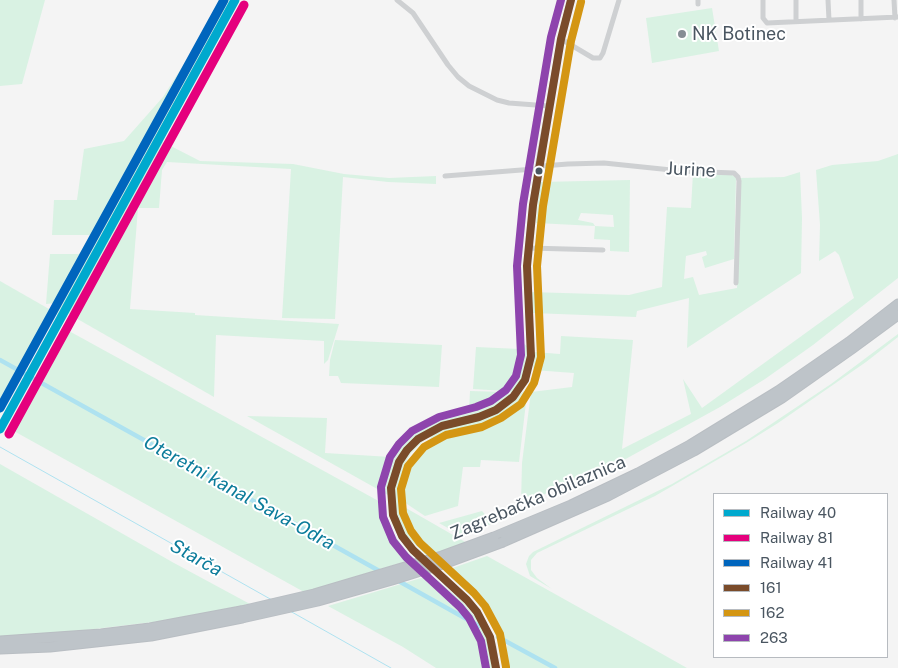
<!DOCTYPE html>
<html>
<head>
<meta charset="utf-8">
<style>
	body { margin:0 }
	#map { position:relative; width:898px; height:668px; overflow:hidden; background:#f4f4f4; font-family:"Public Sans",sans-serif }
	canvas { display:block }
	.legend { position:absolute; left:713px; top:493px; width:175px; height:165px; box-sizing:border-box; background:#fff; border:1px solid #b7bbc0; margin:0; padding:6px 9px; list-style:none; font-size:15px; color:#4a5661 }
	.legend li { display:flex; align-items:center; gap:10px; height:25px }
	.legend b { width:25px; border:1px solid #b7bbc0 }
</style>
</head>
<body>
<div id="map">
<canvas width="898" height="668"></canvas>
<ul class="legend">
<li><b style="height:6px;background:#00a9ce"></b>Railway 40</li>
<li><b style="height:6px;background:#e5007d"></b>Railway 81</li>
<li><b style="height:6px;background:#0065bd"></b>Railway 41</li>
<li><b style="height:6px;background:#7a4b2a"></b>161</li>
<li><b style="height:6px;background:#d49613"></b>162</li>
<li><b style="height:6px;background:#8e44ad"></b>263</li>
</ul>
</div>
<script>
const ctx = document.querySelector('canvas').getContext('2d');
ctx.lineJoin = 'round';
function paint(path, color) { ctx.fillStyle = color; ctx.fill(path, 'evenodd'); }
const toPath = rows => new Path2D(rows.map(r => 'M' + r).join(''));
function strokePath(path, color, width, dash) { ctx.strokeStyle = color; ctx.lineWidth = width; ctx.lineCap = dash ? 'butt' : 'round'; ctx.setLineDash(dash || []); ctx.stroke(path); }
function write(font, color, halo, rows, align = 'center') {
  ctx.font = font + ' "Public Sans",sans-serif'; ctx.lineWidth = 4; ctx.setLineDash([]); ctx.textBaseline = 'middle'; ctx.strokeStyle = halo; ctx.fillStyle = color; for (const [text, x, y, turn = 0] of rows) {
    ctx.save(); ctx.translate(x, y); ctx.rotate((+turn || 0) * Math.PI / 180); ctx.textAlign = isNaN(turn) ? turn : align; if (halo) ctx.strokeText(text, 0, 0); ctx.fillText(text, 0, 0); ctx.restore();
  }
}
paint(toPath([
	[0,0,45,0,22,84,0,86],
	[220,0,233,0,59,317,54,313,58,305,57,303,46,304,50,254,79,254,91,235,52,235,54,200,77,200,84,149,124,141,163,97,204,32],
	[712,8,719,51,652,63,646,18],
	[161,141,200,161,293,164,344,174,389,178,436,176,436,184,388,182,343,177,335,319,282,318,291,169,167,162,162,170,159,208,138,208,130,309,195,313,195,315,339,324,328,360,324,364,324,341,216,335,214,397,67,313],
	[898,154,898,278,813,345,765,379,720,407,622,461,571,484,521,503,522,463,531,392,572,387,574,373,533,370,534,352,560,354,561,336,633,340,622,449,691,414,683,379,702,408,854,298,839,255,835,251,819,261,820,225,816,170,832,165,878,161],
	[800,172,802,218,801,273,687,348,689,298,637,311,636,317,532,313,530,292,629,295,662,287,667,207,691,208,693,173,731,174,736,178,734,259,705,268,702,257,707,255,706,251,686,256,684,279,693,277,699,295,737,288,740,178,784,177],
	[630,180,629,252,610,251,610,240,594,239,595,226,536,223,540,182],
	[581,213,613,215,614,227,595,226,593,223,578,220],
	[0,281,49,309,55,315,0,414],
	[69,331,384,504,387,518,393,532,402,546,414,559,304,592,12,430],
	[898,334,898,337,866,362,778,423,746,443,655,496,537,553,531,560,531,570,537,578,552,589,530,576,526,564,529,556,533,552,672,484,746,441,831,384],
	[335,340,442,345,439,387,341,383,338,376,329,376,330,360],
	[520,341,527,346,529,349,525,373,513,393,505,391,473,389,476,347,520,349],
	[470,391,505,392,512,395,497,406,478,414,444,422,421,434,396,462,390,480,388,495,247,416,327,418,325,453,391,457,400,445,421,427,430,423,469,413],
	[524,391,527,394,519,462,481,460,480,467,463,467,458,506,425,516,404,502,401,490,407,466,413,455,429,441,432,435,443,429,498,412],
	[426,438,411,453,404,465,399,486,400,502,406,508,467,543,428,557,404,534,395,514,394,488,401,464,417,444],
	[0,464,174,563,250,604,162,621,35,636,0,637],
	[482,511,489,519,502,518,502,520,484,527,482,529,464,534,462,536,439,523],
	[487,556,648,646,687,668,503,668,508,642,502,639,500,646,491,624,479,603,444,571],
	[431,575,462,601,477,619,485,634,490,647,492,668,436,668,403,647,328,606]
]), '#d9f2e3');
strokePath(toPath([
	[0,447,272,600],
	[290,611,391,668]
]), '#aee2f0', 1);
strokePath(toPath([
	[0,360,383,573],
	[395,579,479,626],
	[498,637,555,668]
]), '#aee2f0', 4.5);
const highway = toPath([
	[494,537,571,505,638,473,690,445,778,391,849,342,898,304],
	[503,542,608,496,694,451,782,398,853,348,898,315],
	[0,641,101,634,150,628,241,611],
	[0,649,50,647,151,636,242,618]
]);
strokePath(highway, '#b9bec3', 11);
strokePath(toPath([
	[397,0,413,13,448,65,458,77,469,86,497,100,509,103,549,106],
	[698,0,698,4],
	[763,0,763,18,767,23,898,17],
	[796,0,796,21],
	[828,0,829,20],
	[861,0,861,19],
	[894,0,895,18],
	[561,39,593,58,600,58,603,53,619,0],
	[445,176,534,169,542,166,568,164,604,163,681,171,734,173,738,177,739,181,736,283],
	[529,248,603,250]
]), '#ced0d2', 5);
strokePath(toPath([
	[496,668,493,647,490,637,477,612,467,600,413,550,402,536,393,515,391,488,399,462,407,450,418,439,442,426,479,417,496,410,513,397,525,380,531,356,527,266,533,205,538,168,561,39,571,0]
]), '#ced0d4', 7);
strokePath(highway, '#bec4c9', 9);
const highwayBridge = toPath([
	[241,611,314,594,442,556,494,537],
	[242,618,318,601,392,580,446,563,503,542]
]);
strokePath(highwayBridge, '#b9bec3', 11, []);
strokePath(highwayBridge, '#bec4c9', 9);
strokePath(toPath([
	[496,668,490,637,477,612,467,600,413,550,402,536,393,515,391,488,399,462,407,450,418,439,442,426,479,417,496,410,513,397,525,380,531,356,527,266,533,205,561,39,571,0]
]), '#7a4b2a', 8);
strokePath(toPath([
	[506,667,500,634,485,606,474,593,420,543,411,531,403,513,401,489,408,466,424,447,446,435,482,427,501,418,521,404,534,383,541,357,537,266,543,206,571,41,581,2]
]), '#d49613', 8);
strokePath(toPath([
	[486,668,481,641,469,618,460,607,406,557,393,541,383,517,381,487,390,457,399,444,412,431,439,417,476,407,491,401,506,390,516,376,521,355,517,266,523,204,551,37,561,0]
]), '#8e44ad', 8);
strokePath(toPath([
	[0,429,235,0]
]), '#00a9ce', 9);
strokePath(toPath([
	[9,434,244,5]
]), '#e5007d', 9);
strokePath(toPath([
	[0,408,224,0]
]), '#0065bd', 9);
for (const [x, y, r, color] of [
	[682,34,5,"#868d94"],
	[539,171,4.5,"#4a5661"]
]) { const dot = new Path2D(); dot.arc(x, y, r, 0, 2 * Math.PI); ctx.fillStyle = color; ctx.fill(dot); strokePath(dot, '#fff', 2); }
write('18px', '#4a5661', '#fff', [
	["NK Botinec",692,34]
], 'left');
write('18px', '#4a5661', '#fff', [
	["Jurine",691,170,3],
	["Zagrebačka obilaznica",538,498,-23]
]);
write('italic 19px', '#0c7c9b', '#fff', [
	["Oteretni kanal Sava-Odra",239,493,29],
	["Starča",196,558,29]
]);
</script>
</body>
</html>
